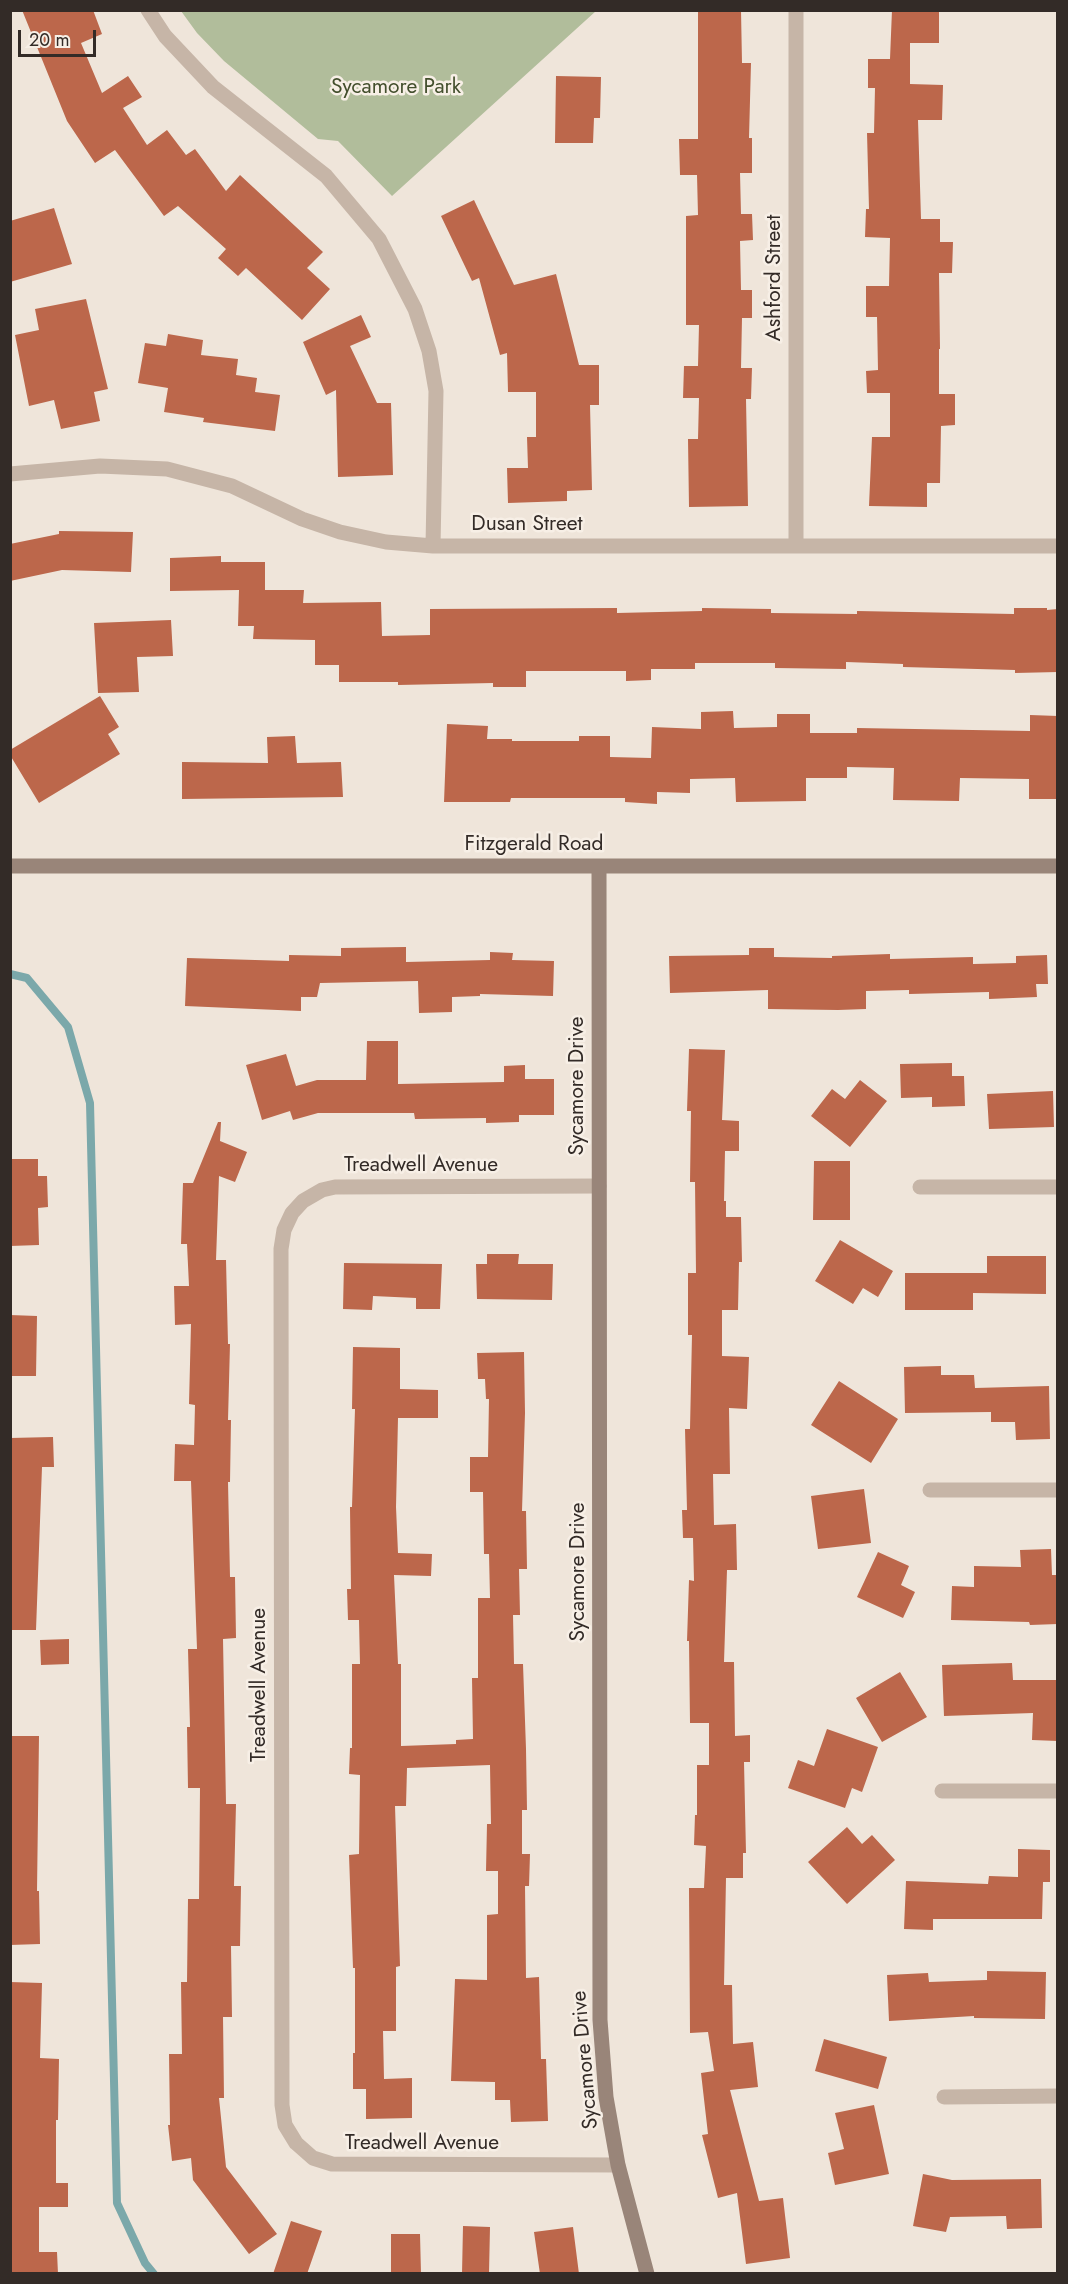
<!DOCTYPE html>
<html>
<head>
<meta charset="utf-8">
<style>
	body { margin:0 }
	#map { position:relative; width:1068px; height:2284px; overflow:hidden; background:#efe5da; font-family:Jost,sans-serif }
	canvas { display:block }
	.frame { position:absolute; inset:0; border:12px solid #332b27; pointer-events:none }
	.scale { position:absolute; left:18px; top:30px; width:78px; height:27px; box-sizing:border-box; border:3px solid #332b27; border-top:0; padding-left:8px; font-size:18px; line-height:21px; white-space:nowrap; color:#332b27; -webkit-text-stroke:4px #f7efe6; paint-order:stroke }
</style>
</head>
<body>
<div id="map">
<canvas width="1068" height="2284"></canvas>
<div class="frame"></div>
<div class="scale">20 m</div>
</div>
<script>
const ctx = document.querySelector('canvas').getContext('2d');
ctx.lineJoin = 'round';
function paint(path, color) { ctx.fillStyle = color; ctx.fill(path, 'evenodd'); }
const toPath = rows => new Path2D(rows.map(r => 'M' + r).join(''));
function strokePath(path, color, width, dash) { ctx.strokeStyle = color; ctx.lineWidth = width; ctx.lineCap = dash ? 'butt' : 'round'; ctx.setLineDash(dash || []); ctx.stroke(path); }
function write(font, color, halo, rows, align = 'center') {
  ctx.font = font + ' Jost,sans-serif'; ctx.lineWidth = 5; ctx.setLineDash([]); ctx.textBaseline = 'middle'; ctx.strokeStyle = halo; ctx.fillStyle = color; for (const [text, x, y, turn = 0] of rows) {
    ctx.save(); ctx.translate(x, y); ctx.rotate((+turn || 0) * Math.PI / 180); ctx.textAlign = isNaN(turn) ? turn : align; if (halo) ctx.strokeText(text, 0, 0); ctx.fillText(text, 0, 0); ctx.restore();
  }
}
paint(toPath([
	[181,11,596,11,392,196,338,141,318,139,224,61,197,33]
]), '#b1bd9b');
strokePath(toPath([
	[10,974,27,978,68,1027,90,1103,117,2203,145,2263,154,2274]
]), '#7ba8aa', 8);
paint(toPath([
	[22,10,93,10,102,34,81,43,102,93,128,76,142,97,123,108,147,145,167,130,186,155,195,149,226,191,240,175,323,252,307,268,330,289,302,320,246,268,238,276,218,258,226,249,178,206,164,216,115,150,95,163,67,121],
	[698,10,741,10,742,63,751,63,749,138,752,138,752,173,740,173,741,214,752,214,753,240,740,241,741,290,752,290,752,318,742,318,741,368,752,368,751,399,746,399,748,506,689,507,688,439,698,439,699,398,683,398,684,366,698,366,699,325,686,325,686,216,698,215,697,175,680,175,679,139,698,139],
	[892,10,939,10,939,43,910,43,910,84,943,85,942,120,918,120,921,219,940,219,940,242,953,242,952,273,939,273,940,349,939,349,939,394,955,394,955,425,941,426,940,483,927,483,927,507,869,506,872,437,890,437,890,393,867,393,866,371,878,370,877,317,866,317,866,286,889,286,890,238,865,237,866,209,869,209,867,133,874,133,875,88,868,88,868,59,890,59],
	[556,76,601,77,600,118,594,118,593,143,555,143],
	[474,200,514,285,556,274,579,365,599,365,599,405,590,405,592,490,567,491,567,501,508,503,507,468,528,468,527,437,536,437,536,392,508,392,507,353,500,355,479,278,472,281,441,216],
	[54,208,72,264,10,282,10,221],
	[86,299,108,389,94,392,100,421,61,429,54,400,29,406,15,335,39,330,35,309],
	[361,315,371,337,350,346,377,403,391,403,393,475,338,477,336,390,326,395,303,342],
	[168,334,203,340,201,355,238,359,236,375,257,378,255,392,280,395,275,431,203,422,204,418,164,412,168,388,138,383,145,343,166,346],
	[59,531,133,532,131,572,62,570,10,581,10,544,59,534],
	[221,556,221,562,265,562,265,590,304,590,303,603,381,602,382,636,430,635,430,609,617,608,617,613,702,611,702,608,771,609,771,613,857,614,857,611,1014,614,1014,608,1047,608,1047,610,1058,609,1058,672,1015,673,1015,670,903,667,903,664,846,662,846,669,775,668,775,663,695,663,695,669,651,669,651,680,626,681,626,671,526,671,526,687,493,687,493,683,398,685,398,682,339,682,339,665,315,665,315,640,253,639,254,626,238,626,239,590,170,591,170,558],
	[171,620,173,656,137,657,139,692,98,693,94,623],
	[100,696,119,727,108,734,120,754,39,803,10,755,10,750],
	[733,711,734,728,777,727,777,714,810,714,810,733,857,733,857,728,1030,731,1030,715,1058,716,1057,799,1029,799,1029,779,960,778,959,801,893,800,894,768,847,767,847,778,806,778,806,801,736,802,735,778,690,779,690,793,657,792,657,804,625,802,625,798,511,798,510,802,444,802,447,724,488,726,487,739,512,739,512,741,579,741,579,736,610,736,610,757,651,758,652,727,701,729,701,712],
	[295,736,297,763,341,762,343,797,182,799,182,762,268,763,267,737],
	[406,947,406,962,490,960,490,952,513,953,512,960,554,961,553,996,480,994,480,996,452,997,452,1012,419,1013,418,981,320,983,317,997,301,997,301,1011,185,1006,187,958,289,961,289,955,341,956,341,948],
	[749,948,774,948,774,957,832,958,832,956,890,954,890,959,973,957,973,964,1016,963,1016,956,1047,955,1048,984,1036,984,1037,997,989,999,989,992,909,994,909,990,866,991,866,1009,838,1010,768,1009,768,990,670,993,669,956,749,955],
	[367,1041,398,1041,398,1084,504,1082,504,1066,525,1065,525,1079,554,1079,554,1115,519,1115,519,1122,486,1123,486,1118,415,1119,414,1113,318,1113,293,1120,290,1111,262,1120,246,1065,286,1054,296,1086,317,1080,366,1080],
	[689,1049,725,1050,722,1120,739,1121,739,1151,725,1151,724,1201,726,1201,726,1217,741,1217,742,1262,739,1262,738,1310,722,1310,722,1356,749,1357,747,1409,729,1408,730,1474,713,1474,714,1525,736,1524,737,1570,727,1570,724,1662,734,1662,735,1736,750,1735,750,1762,744,1762,746,1853,743,1853,743,1878,726,1878,724,1985,732,1985,733,2044,753,2042,758,2087,730,2090,759,2201,783,2198,790,2258,746,2264,737,2193,718,2198,702,2135,708,2134,701,2073,714,2071,708,2032,690,2033,689,1888,704,1888,706,1846,694,1845,695,1815,697,1815,697,1765,709,1765,709,1723,690,1723,689,1641,687,1641,689,1580,694,1581,693,1538,683,1538,682,1510,687,1510,685,1429,690,1429,692,1335,688,1335,688,1273,696,1273,695,1182,690,1182,691,1111,687,1111],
	[952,1063,952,1076,964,1076,965,1106,932,1107,932,1097,901,1098,900,1064],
	[860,1080,887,1101,850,1147,811,1116,832,1089,845,1099],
	[1053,1091,1054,1127,989,1129,987,1094],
	[218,1122,221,1122,220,1141,247,1152,235,1182,219,1176,216,1260,226,1260,228,1344,230,1344,228,1420,231,1420,230,1482,228,1482,230,1577,235,1577,236,1638,223,1639,226,1804,236,1804,234,1886,241,1886,240,1946,231,1946,232,2017,223,2017,224,2098,219,2098,226,2167,277,2234,249,2254,193,2180,191,2158,172,2161,168,2125,170,2125,169,2054,182,2054,181,1982,187,1982,188,1899,199,1899,200,1788,188,1788,187,1727,190,1727,188,1649,197,1649,191,1481,174,1481,175,1444,194,1445,195,1405,189,1404,191,1324,175,1325,174,1286,189,1286,187,1244,181,1244,183,1183,193,1183],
	[10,1159,38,1159,38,1176,47,1176,48,1207,38,1208,39,1245,10,1246],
	[814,1161,850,1161,850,1220,813,1220],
	[840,1240,893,1271,878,1297,863,1288,853,1304,815,1281],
	[487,1254,519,1254,518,1264,553,1264,552,1300,477,1299,476,1264,487,1264],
	[987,1256,1046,1256,1046,1294,973,1293,973,1310,905,1310,905,1273,987,1273],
	[344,1263,442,1264,440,1309,416,1309,416,1298,373,1296,372,1310,343,1309],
	[10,1315,37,1316,36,1376,10,1376],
	[353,1347,400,1348,400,1389,438,1390,438,1418,398,1418,396,1507,398,1553,432,1554,431,1576,394,1575,398,1664,401,1664,401,1746,456,1744,456,1740,473,1739,472,1678,478,1678,478,1598,490,1598,489,1554,484,1554,483,1492,470,1492,470,1457,488,1457,489,1399,486,1399,485,1379,478,1379,477,1353,524,1352,525,1413,522,1511,526,1511,527,1569,519,1569,520,1615,513,1615,514,1664,523,1664,526,1749,527,1810,522,1810,522,1854,530,1854,529,1886,525,1886,526,1978,539,1977,541,2059,546,2059,548,2121,511,2122,510,2100,495,2100,495,2082,451,2081,455,1979,487,1980,487,1915,498,1914,498,1871,486,1871,487,1824,491,1824,490,1765,407,1768,406,1806,395,1806,400,1966,396,1967,396,2031,383,2031,384,2079,412,2078,412,2118,366,2119,366,2089,353,2089,353,2053,355,2053,355,1968,353,1968,349,1855,359,1854,360,1775,349,1774,350,1748,352,1748,352,1664,360,1664,359,1620,348,1620,347,1589,351,1589,350,1507,352,1507,355,1409,352,1409],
	[941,1366,941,1375,974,1375,975,1388,1049,1386,1050,1439,1016,1440,1015,1422,991,1422,991,1412,905,1413,904,1367],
	[839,1381,898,1419,871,1463,811,1425],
	[53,1437,54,1467,42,1467,36,1630,10,1630,10,1438],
	[864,1489,871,1543,818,1549,811,1496],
	[1051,1549,1052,1575,1058,1575,1058,1624,1030,1625,1029,1622,951,1620,952,1586,974,1587,974,1566,1021,1567,1020,1550],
	[878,1552,909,1566,901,1585,915,1592,903,1618,857,1597],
	[69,1639,69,1664,41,1665,40,1640],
	[1012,1663,1013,1680,1058,1680,1058,1741,1032,1740,1033,1713,944,1716,942,1665],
	[900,1672,927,1717,882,1742,856,1698],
	[827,1729,878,1747,862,1792,852,1788,845,1808,788,1788,798,1760,814,1766],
	[10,1736,39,1736,37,1891,39,1891,40,1944,10,1945],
	[847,1827,862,1844,872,1835,895,1860,847,1904,808,1862],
	[1018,1849,1050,1850,1050,1882,1043,1882,1042,1919,933,1919,933,1930,904,1929,906,1881,988,1884,989,1876,1018,1877],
	[987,1971,1046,1972,1045,2019,974,2018,974,2016,889,2021,887,1975,928,1973,929,1982,987,1980],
	[10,1982,42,1983,40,2058,59,2059,58,2120,56,2120,56,2183,68,2183,68,2207,39,2207,39,2252,57,2252,58,2274,10,2274],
	[824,2039,887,2057,878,2089,815,2071],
	[874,2105,889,2174,835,2185,828,2153,844,2149,835,2113],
	[923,2174,952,2180,1041,2179,1042,2228,1007,2229,1006,2216,950,2217,946,2232,913,2226],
	[291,2221,322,2231,307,2274,273,2274],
	[463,2226,490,2227,489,2274,462,2274],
	[573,2227,579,2274,540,2274,534,2232],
	[391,2234,420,2234,421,2274,391,2274]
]), '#bc674b');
strokePath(toPath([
	[148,10,165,36,213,87,326,176,379,239,415,309,429,351,436,391,433,546],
	[796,10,796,546],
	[10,474,100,466,167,469,232,486,302,519,340,532,386,542,433,546,1058,546],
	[599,1186,335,1187,322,1190,303,1201,292,1213,284,1230,281,1249,282,2105,285,2125,296,2143,313,2158,332,2164,618,2165],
	[920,1187,1058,1187],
	[930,1490,1058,1490],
	[942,1791,1058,1791],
	[944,2097,1058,2096]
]), '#c6b5a7', 15);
strokePath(toPath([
	[10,866,1058,866],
	[599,866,600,2020,606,2097,618,2165,647,2274]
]), '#998579', 15);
write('21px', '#434f2d', '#f7efe6', [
	["Sycamore Park",396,88]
]);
write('21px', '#332b27', '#f7efe6', [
	["Ashford Street",775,278,-90],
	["Dusan Street",527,525],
	["Fitzgerald Road",534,845],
	["Sycamore Drive",578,1086,-90],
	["Treadwell Avenue",421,1166],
	["Sycamore Drive",579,1572,-90],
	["Treadwell Avenue",260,1685,-90],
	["Sycamore Drive",586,2060,-95],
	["Treadwell Avenue",422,2144]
]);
</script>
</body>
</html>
